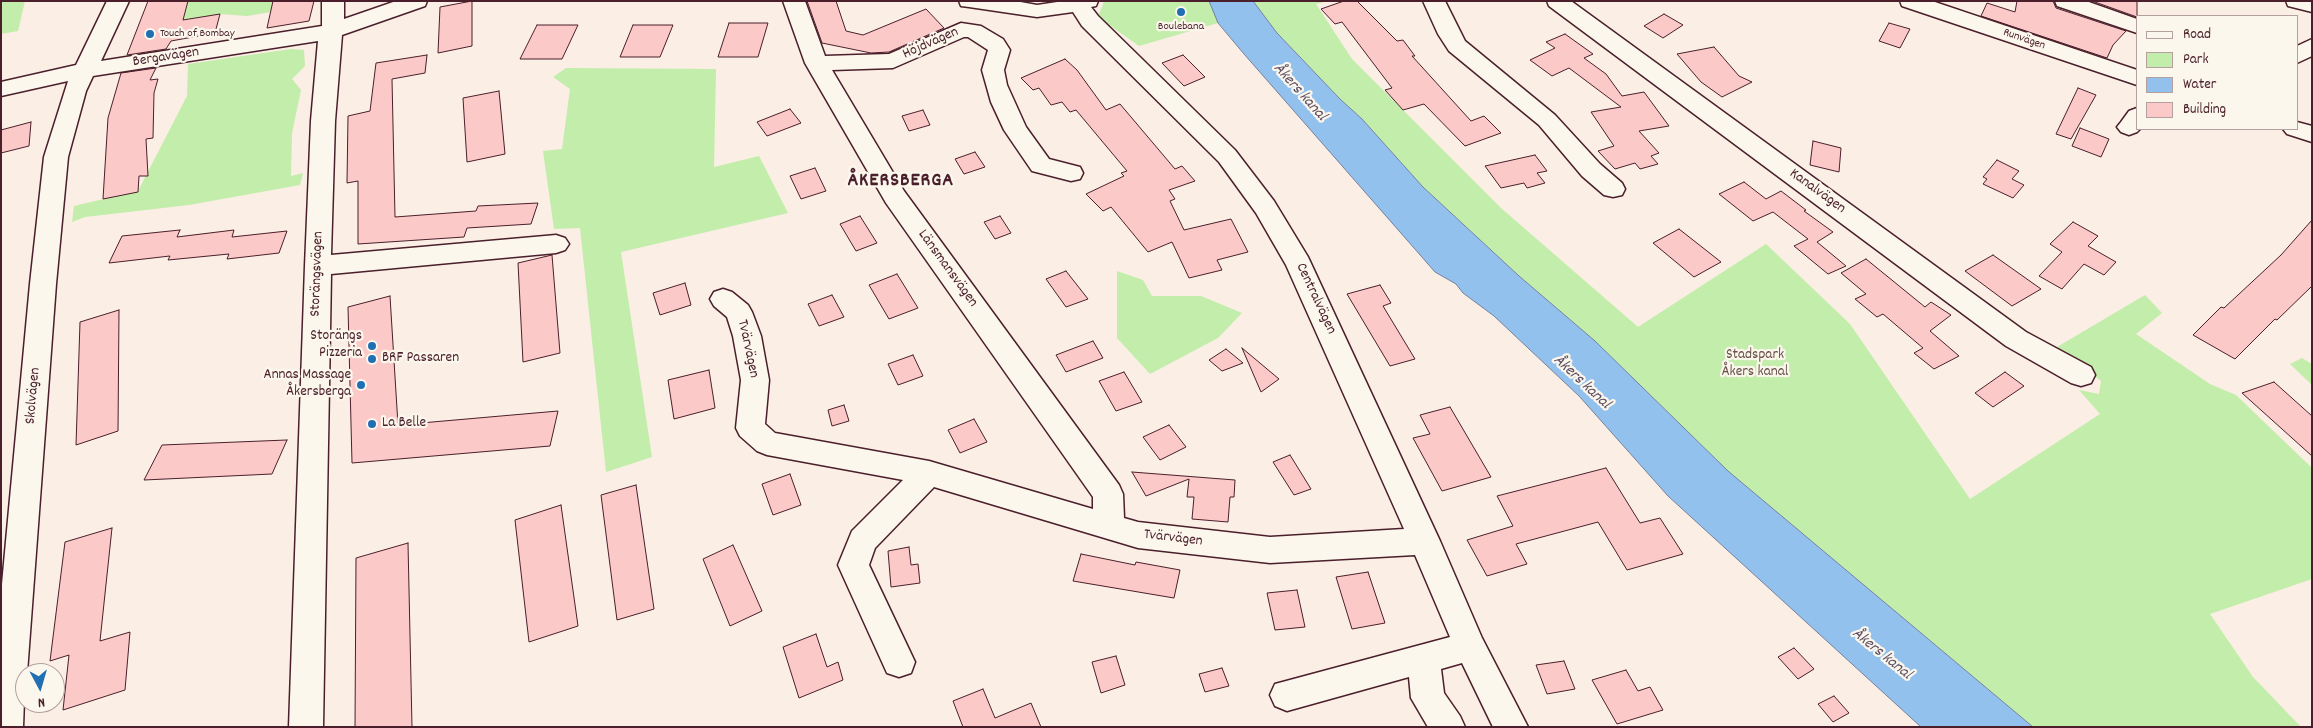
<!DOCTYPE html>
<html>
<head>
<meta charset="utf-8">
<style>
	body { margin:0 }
	#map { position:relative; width:2313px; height:728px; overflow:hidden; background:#fbeee5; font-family:Dekko,sans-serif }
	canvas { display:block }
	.frame { position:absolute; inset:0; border:2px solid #4a1f2b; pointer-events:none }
	.legend { position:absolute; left:2136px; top:15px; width:162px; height:115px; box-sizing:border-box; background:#fbf7ec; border:1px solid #b4a19f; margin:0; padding:6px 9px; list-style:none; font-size:15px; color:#4a1f2b }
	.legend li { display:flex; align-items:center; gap:10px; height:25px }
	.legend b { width:25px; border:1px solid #b4a19f }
	.north { position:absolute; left:15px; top:663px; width:50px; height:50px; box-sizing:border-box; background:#fbf7ec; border:1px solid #b4a19f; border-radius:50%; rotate:174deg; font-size:14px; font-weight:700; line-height:20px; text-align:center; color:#4a1f2b }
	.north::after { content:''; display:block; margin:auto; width:18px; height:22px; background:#1f6fb2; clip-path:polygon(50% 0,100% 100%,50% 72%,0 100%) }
</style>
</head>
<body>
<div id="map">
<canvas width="2313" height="728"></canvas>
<div class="frame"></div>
<ul class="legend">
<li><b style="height:6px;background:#fbf7ec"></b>Road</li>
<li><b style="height:14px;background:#c2edaa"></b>Park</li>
<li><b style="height:14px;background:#91c1ec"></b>Water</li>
<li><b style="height:14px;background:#fac9c8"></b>Building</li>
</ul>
<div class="north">N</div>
</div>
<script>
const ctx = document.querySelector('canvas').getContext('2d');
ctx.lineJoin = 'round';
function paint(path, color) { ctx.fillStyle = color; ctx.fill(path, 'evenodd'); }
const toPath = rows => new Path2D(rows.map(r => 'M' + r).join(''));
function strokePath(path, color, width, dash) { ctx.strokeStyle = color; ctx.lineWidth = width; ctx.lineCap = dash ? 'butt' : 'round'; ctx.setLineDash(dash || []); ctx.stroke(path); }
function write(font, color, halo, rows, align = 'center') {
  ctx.font = font + ' Dekko,sans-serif'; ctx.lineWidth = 4.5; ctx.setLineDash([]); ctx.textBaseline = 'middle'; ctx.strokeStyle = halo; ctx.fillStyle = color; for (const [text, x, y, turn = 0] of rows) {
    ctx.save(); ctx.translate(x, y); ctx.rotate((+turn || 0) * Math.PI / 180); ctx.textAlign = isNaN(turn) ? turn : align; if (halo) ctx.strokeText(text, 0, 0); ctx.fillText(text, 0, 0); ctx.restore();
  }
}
paint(toPath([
	[1,1,25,1,18,31,1,34],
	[188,1,273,1,271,12,247,16,220,14,183,20],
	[1104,1,1210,1,1218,23,1139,46,1098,17],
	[1253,1,1328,1,1316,4,1352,59,1501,208,1638,327,1766,244,1850,324,1970,499,2100,414,2079,390,2099,394,2101,381,2057,347,2145,295,2162,313,2136,334,2210,384,2236,395,2312,468,2312,579,2210,614,2253,677,2301,727,2033,727,1728,471,1595,341,1519,276,1423,187,1362,119,1340,99,1277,33],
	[291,49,304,50,305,66,292,79,301,90,292,133,291,176,303,173,300,185,189,205,85,217,72,222,74,206,138,191,187,96,188,64],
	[566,68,716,69,714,167,759,156,788,213,621,252,652,457,606,472,580,228,554,229,543,151,562,149,570,89,553,77],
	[1117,271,1143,280,1152,296,1201,296,1242,313,1218,338,1150,374,1117,338],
	[2302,358,2312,364,2312,385,2290,364]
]), '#c2edaa');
const water = toPath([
	[1209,1,1253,1,1277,33,1340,99,1362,119,1423,187,1519,276,1595,341,1728,471,2033,727,1921,727,1668,496,1579,396,1494,316,1463,293,1456,284,1435,272,1244,54,1218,23,1209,1]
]);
paint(water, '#91c1ec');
strokePath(water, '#75809f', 1);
const building = toPath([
	[148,1,188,1,183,20,220,14,215,33,171,41,166,49,127,55,148,1],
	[273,1,314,1,309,21,267,28,273,1],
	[472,1,472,46,438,53,440,7,472,1],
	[807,1,836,1,846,31,863,35,926,9,944,28,889,52,871,53,822,43,807,1],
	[1344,1,1357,1,1397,41,1403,40,1415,56,1412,56,1471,121,1484,116,1501,133,1465,146,1424,104,1403,110,1385,90,1392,88,1342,22,1335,24,1321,9,1344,1],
	[2017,1,2053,1,2056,8,2126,31,2113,45,2107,58,1981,16,1987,3,2015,12,2017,1],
	[2092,1,2137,1,2137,17,2092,1],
	[1664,14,1683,25,1663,38,1644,26,1664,14],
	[729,23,768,23,758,57,718,57,729,23],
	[1889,23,1910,29,1900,48,1879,41,1889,23],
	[537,25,578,25,562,59,520,59,537,25],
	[633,25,673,25,660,57,620,57,633,25],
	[1565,34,1593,54,1584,58,1606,74,1622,96,1644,92,1669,126,1639,131,1659,153,1651,156,1658,164,1640,169,1635,163,1615,169,1598,151,1614,146,1591,112,1621,107,1569,68,1552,76,1530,60,1555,48,1546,42,1565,34],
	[1714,47,1739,76,1752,82,1722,97,1701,82,1677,54,1714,47],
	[427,55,425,73,392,79,395,217,476,211,478,206,538,203,531,224,467,228,464,237,358,244,358,181,347,183,348,116,370,111,376,63,427,55],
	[1183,55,1205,77,1184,86,1162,63,1183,55],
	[1065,59,1077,70,1106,110,1120,104,1175,169,1182,166,1195,181,1169,190,1175,199,1170,201,1184,230,1231,219,1248,252,1217,260,1222,270,1189,278,1172,242,1148,252,1111,207,1103,211,1086,194,1124,176,1121,173,1127,171,1076,110,1070,112,1062,102,1051,105,1039,88,1033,90,1021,78,1065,59],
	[156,68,150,80,158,79,154,93,153,138,146,139,148,176,139,176,138,192,103,199,108,118,121,73,156,68],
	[2078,88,2096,95,2071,139,2056,134,2078,88],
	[499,91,505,154,467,162,463,98,499,91],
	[790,109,801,123,767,136,757,122,790,109],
	[923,110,930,125,909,131,902,116,923,110],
	[31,122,29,146,1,153,1,130,31,122],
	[2080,128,2109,139,2101,157,2072,146,2080,128],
	[1813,141,1841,148,1839,172,1810,165,1813,141],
	[975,152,985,167,964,174,955,159,975,152],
	[1535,155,1547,171,1537,173,1545,183,1527,188,1524,183,1501,188,1485,166,1535,155],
	[1997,160,2019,171,2012,179,2024,185,2013,198,1983,184,1987,179,1983,177,1997,160],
	[815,168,826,191,801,199,790,176,815,168],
	[1744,182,1766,199,1781,191,1806,210,1804,211,1833,232,1817,242,1846,266,1828,274,1794,246,1808,239,1773,212,1753,221,1719,194,1744,182],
	[860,216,877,243,856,251,840,224,860,216],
	[1000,216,1011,233,995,239,984,222,1000,216],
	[2312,220,2312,286,2277,320,2275,319,2235,359,2193,335,2221,307,2224,308,2281,255,2312,220],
	[2073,222,2098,236,2088,246,2116,262,2104,275,2084,264,2062,289,2039,276,2062,252,2050,244,2073,222],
	[1679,229,1721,262,1694,277,1653,243,1679,229],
	[180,230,177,237,234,230,232,237,287,231,279,253,227,259,229,254,168,260,170,256,109,263,122,236,180,230],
	[552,255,560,353,523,362,518,263,552,255],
	[1993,255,2041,289,2012,306,1965,271,1993,255],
	[1866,259,1925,307,1931,302,1951,315,1930,331,1959,356,1934,369,1914,353,1923,348,1883,314,1877,317,1855,299,1866,294,1841,273,1866,259],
	[1066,271,1088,299,1066,307,1046,279,1066,271],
	[897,274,918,308,889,319,869,285,897,274],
	[685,283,691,305,660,315,653,293,685,283],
	[1380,285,1391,303,1383,306,1415,359,1390,366,1347,294,1380,285],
	[832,295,844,317,819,326,808,304,832,295],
	[390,296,398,425,558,411,550,446,352,463,348,307,390,296],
	[119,310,118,431,76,445,80,322,119,310],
	[1093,341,1103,358,1066,372,1056,355,1093,341],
	[1242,348,1279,379,1261,392,1242,348],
	[1226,349,1243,363,1222,371,1209,360,1226,349],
	[913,355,923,376,898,385,888,364,913,355],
	[709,370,715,408,674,419,668,380,709,370],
	[1124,372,1142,402,1116,411,1099,381,1124,372],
	[2005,372,2024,386,1993,407,1975,393,2005,372],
	[2274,382,2312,416,2312,456,2242,393,2274,382],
	[844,405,849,421,832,426,828,410,844,405],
	[1450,407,1491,477,1442,491,1413,438,1430,434,1420,415,1450,407],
	[974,419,987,442,960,453,948,430,974,419],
	[1169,425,1186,447,1160,460,1143,437,1169,425],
	[287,440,272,474,144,480,162,445,287,440],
	[1290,455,1311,489,1294,495,1273,462,1290,455],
	[1606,468,1640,523,1660,518,1683,554,1627,570,1598,522,1516,544,1527,564,1487,576,1467,540,1513,526,1497,496,1606,468],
	[1132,472,1235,480,1234,497,1230,497,1228,522,1192,519,1194,497,1187,497,1189,479,1146,496,1132,472],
	[790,474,801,505,773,515,762,484,790,474],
	[636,485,654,609,617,620,601,495,636,485],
	[561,505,578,626,529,642,515,520,561,505],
	[112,528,100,641,130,632,125,690,63,710,69,655,50,661,65,542,112,528],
	[408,543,412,727,355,727,356,558,408,543],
	[733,545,762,611,730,626,703,559,733,545],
	[909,547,911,565,918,564,920,583,891,587,888,551,909,547],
	[1081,554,1135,565,1136,562,1180,570,1174,598,1073,581,1081,554],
	[1368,572,1385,623,1352,629,1336,577,1368,572],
	[1297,590,1305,627,1275,630,1267,593,1297,590],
	[816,634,827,667,838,662,843,680,799,698,783,647,816,634],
	[1794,648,1814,669,1798,679,1778,657,1794,648],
	[1116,656,1125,685,1101,693,1092,662,1116,656],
	[1564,661,1575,689,1547,694,1536,665,1564,661],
	[1222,668,1229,686,1205,692,1199,674,1222,668],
	[1626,670,1638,691,1650,687,1663,710,1617,724,1592,680,1626,670],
	[983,689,995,718,1031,703,1041,727,963,727,953,701,983,689],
	[1834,696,1849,713,1833,722,1818,704,1834,696]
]);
paint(building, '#fac9c8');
strokePath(building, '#4a1f2b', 1);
const minor = toPath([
	[107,1,129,1,101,61,322,26,322,1,344,1,344,19,396,1,427,1,425,6,342,35,335,121,331,255,556,235,565,238,569,244,565,250,556,253,331,274,323,727,289,727,305,266,311,121,318,41,93,76,86,91,68,157,56,284,27,673,25,673,23,727,1,727,1,595,30,284,44,157,68,81,1,96,1,82,76,65,107,1],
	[783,1,805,1,825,56,889,54,961,23,981,26,1003,39,1010,50,1004,70,1007,85,1026,127,1049,159,1080,167,1083,173,1080,179,1071,181,1032,171,1004,130,991,102,982,70,988,50,968,37,964,37,893,68,832,70,904,191,1119,485,1123,494,1124,518,1138,522,1270,537,1404,529,1286,265,1256,213,1219,162,1082,26,1073,12,1037,17,969,7,961,6,959,1,1015,1,1037,5,1064,1,1098,1,1096,6,1091,7,1098,16,1235,150,1274,201,1308,257,1440,541,1482,638,1528,727,1493,727,1462,663,1441,669,1444,693,1460,716,1465,727,1428,727,1411,698,1409,677,1287,711,1275,706,1270,695,1275,684,1450,637,1415,555,1270,563,1138,548,934,487,875,548,869,565,915,662,911,673,899,677,887,673,838,565,852,531,903,480,767,455,757,451,740,436,736,428,741,380,733,336,727,317,714,306,710,299,714,292,723,289,732,292,748,305,752,312,761,336,769,380,765,424,775,433,929,461,1093,509,1093,497,886,203,805,63,783,1],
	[1423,1,1445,1,1465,41,1555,115,1600,164,1622,183,1625,189,1622,195,1613,197,1604,195,1582,176,1539,125,1449,51,1438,34,1423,1],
	[1547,1,1571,1,2026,332,2091,367,2095,375,2091,383,2081,386,2071,383,2006,346,1549,6,1547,1],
	[1900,1,1932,1,2137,70,2137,85,1902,6,1900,1],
	[2055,1,2086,1,2137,19,2137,33,2057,6,2055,1],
	[2286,1,2312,1,2312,12,2288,6,2286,1],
	[2312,39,2312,56,2297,63,2297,46,2312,39],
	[2137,108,2137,129,2140,129,2137,132,2129,135,2121,132,2117,127,2121,122,2129,111,2137,108],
	[2297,122,2312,126,2312,142,2287,134,2283,129,2297,129,2297,122]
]);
strokePath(minor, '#4a1f2b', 3);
paint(minor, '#fbf7ec');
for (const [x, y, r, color] of [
	[1181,12,5,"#1f6fb2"],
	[150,34,5,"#1f6fb2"],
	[372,346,5,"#1f6fb2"],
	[372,359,5,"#1f6fb2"],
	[361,385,5,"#1f6fb2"],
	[372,424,5,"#1f6fb2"]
]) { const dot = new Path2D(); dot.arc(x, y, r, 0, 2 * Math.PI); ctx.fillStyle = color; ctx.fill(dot); strokePath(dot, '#fbf7ec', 2); }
write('12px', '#4a1f2b', '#fbf7ec', [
	["Boulebana",1181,27],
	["Touch of Bombay",160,34,"left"]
]);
write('12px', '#4a1f2b', '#fbf7ec', [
	["Runvägen",2024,40,19]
]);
write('15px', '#4a1f2b', '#fbf7ec', [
	["Höjdvägen",931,44,-24],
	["Bergavägen",166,58,-9],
	["Kanalvägen",1817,192,36],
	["Länsmansvägen",947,269,54],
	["Storängsvägen",318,274,-88],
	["Centralvägen",1315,299,65],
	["Tvärvägen",747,349,78],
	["Skolvägen",34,396,-85],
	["Tvärvägen",1173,539,7]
]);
write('15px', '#4a1f2b', '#fbf7ec', [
	["Storängs",362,337],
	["Pizzeria",362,354],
	["BRF Passaren",382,359,"left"],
	["Annas Massage",351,376],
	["Åkersberga",351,393],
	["La Belle",382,424,"left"]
], 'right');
write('15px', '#68524b', '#fbf7ec', [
	["Stadspark",1755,356],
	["Åkers kanal",1755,373]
]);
write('italic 16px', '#5f5065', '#fbf7ec', [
	["Åkers kanal",1299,93,48],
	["Åkers kanal",1581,383,43],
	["Åkers kanal",1881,655,39]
]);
ctx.letterSpacing = '1px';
write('bold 20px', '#4a1f2b', '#fbf7ec', [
	["ÅKERSBERGA",901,182]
]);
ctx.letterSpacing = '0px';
</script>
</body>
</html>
